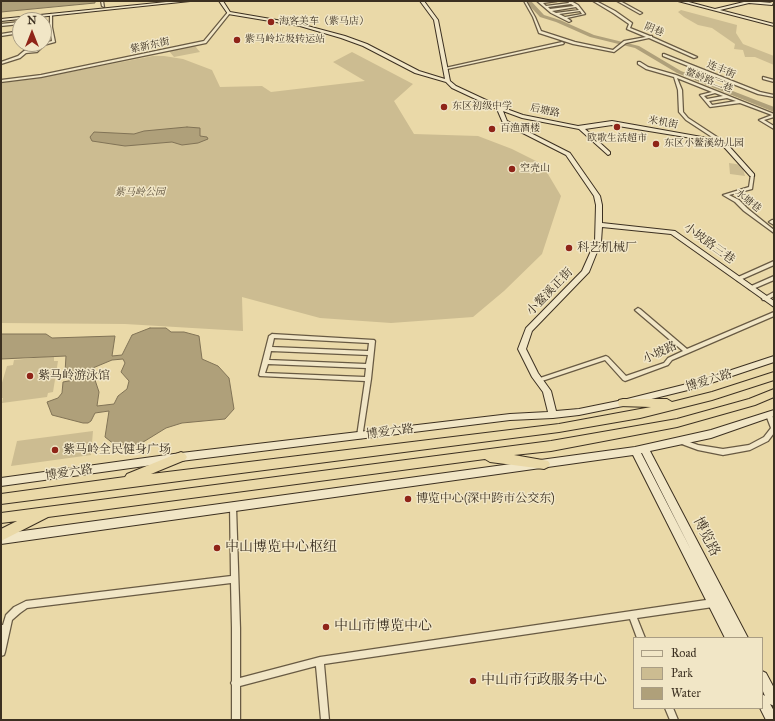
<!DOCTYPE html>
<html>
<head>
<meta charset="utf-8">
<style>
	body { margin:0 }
	#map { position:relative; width:775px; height:721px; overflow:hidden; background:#ead9a8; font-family:"IM FELL Great Primer",serif }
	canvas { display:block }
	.frame { position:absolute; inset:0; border:2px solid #3c3021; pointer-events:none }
	.legend { position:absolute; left:633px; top:637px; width:130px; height:72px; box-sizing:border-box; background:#f1e6c6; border:1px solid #a99d84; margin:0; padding:5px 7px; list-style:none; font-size:12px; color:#3c3021 }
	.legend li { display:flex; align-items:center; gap:8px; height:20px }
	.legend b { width:20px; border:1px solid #a99d84 }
	.north { position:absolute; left:12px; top:12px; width:40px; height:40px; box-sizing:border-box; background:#f1e6c6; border:1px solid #a99d84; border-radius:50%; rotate:0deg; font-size:11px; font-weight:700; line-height:16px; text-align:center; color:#3c3021 }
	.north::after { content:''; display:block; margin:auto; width:14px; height:18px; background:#8f2418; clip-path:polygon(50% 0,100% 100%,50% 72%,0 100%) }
</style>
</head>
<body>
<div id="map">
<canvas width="775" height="721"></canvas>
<div class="frame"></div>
<ul class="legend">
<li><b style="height:5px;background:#f1e6c6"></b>Road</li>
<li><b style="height:11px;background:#ccbc91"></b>Park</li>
<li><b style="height:11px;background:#afa07a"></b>Water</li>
</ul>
<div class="north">N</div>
</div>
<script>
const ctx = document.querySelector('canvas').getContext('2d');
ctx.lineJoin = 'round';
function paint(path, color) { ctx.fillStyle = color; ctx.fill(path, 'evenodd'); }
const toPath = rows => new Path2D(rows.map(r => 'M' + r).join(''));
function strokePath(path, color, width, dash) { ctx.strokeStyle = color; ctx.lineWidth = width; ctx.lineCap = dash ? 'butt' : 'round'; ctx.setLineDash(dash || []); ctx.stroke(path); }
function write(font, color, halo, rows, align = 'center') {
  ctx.font = font + ' "IM FELL Great Primer","Noto Serif SC",serif'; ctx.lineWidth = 3; ctx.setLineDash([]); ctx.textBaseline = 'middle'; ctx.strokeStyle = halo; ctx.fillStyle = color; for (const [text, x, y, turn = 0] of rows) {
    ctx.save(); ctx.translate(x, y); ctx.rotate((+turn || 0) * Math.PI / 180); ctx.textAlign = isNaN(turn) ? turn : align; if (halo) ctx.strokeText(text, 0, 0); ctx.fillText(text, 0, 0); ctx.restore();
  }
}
paint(toPath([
	[681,10,737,25,736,33,743,44,774,56,774,65,755,57,745,57,743,50,734,49,735,44,712,28,698,25,684,17,678,12],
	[195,46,200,52,174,57,169,51],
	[352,52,413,84,394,101,414,134,478,136,512,149,542,164,561,196,542,254,504,291,473,317,391,323,320,318,242,297,243,331,125,324,1,323,1,83,33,79,153,56,164,56,183,59,212,70,220,87,262,86,271,92,365,81,333,62],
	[729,163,742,165,745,176,730,174],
	[54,356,54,361,58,361,53,392,48,393,47,397,2,403,3,398,1,398,1,386,7,366,13,365,14,360],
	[93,431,91,455,11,466,17,441]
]), '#ccbc91');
const water = toPath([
	[1,1,95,1,95,3,1,12,1,1],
	[187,127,200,128,200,136,207,137,208,139,198,143,182,145,172,142,125,146,92,141,90,137,94,132,134,134,144,131,187,127],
	[150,328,166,328,171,332,184,332,199,336,202,359,218,366,229,378,234,409,225,419,182,423,166,428,140,444,115,445,105,437,109,411,95,413,91,421,88,423,83,423,52,415,47,402,58,398,62,393,63,382,84,378,95,380,99,392,97,406,114,404,118,396,127,389,129,381,121,372,125,363,123,359,112,360,88,370,65,372,66,356,1,359,1,334,46,334,52,338,115,336,112,356,122,355,132,335,150,328]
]);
paint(water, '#afa07a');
strokePath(water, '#817356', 1);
paint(toPath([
	[525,1,531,1,544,15,560,20,594,35,639,46,681,71,774,107,774,112,677,73,635,48,590,37,556,22,540,17,525,1]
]), '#afa07a');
const street = toPath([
	[101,1,103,1,104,7,102,6,101,1],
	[524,1,526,1,535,17,541,31,575,42,613,50,624,41,646,37,627,29,629,24,613,13,593,1,596,1,615,11,632,23,630,28,650,36,652,36,652,37,697,57,694,58,649,38,626,43,614,52,573,44,539,33,533,17,524,1],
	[537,1,540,1,541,2,557,1,543,3,546,6,569,3,568,1,571,1,578,5,585,14,567,18,571,21,569,22,551,13,537,1],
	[571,4,574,6,550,9,548,7,571,4],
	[576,7,579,10,556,13,552,11,576,7],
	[580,11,582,14,565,17,559,14,580,11],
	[617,1,620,1,642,13,640,14,617,1],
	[228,12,230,13,206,43,41,77,1,82,1,80,41,75,204,41,228,12],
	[51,14,52,15,52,27,55,42,44,45,37,52,26,53,20,58,1,64,1,62,18,56,24,51,35,50,41,44,44,44,44,43,52,41,50,28,44,29,44,27,50,26,50,15,51,14],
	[20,22,20,24,1,26,1,24,20,22],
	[20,31,20,33,1,36,1,34,20,31],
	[562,42,564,43,563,44,447,69,445,68,562,42],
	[664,54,760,92,774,95,774,97,758,94,663,56,663,54,664,54],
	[638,62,640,62,648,67,676,75,774,114,774,117,764,120,774,126,774,129,759,120,772,115,740,103,710,107,700,95,712,92,677,78,682,90,683,112,688,118,717,137,721,143,718,144,715,139,686,120,679,112,678,90,674,77,646,69,638,64,638,62],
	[715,93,723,96,707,99,704,96,715,93],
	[727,98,736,101,712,105,709,101,727,98],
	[763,77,774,80,774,82,763,79,763,77],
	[751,174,753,174,754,175,752,189,729,195,739,200,748,209,774,230,774,233,744,211,735,202,723,195,749,187,751,174],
	[772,220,774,220,774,225,769,222,772,220],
	[774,261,774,265,740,280,738,281,736,279,736,278,774,261],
	[774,276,774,280,753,289,749,289,749,287,774,276],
	[774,292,774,296,767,300,763,300,762,299,763,298,774,292],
	[638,308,640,309,687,349,774,312,774,316,672,360,668,365,625,381,623,380,605,360,539,382,537,381,536,380,537,379,606,356,608,357,626,376,664,363,668,358,683,351,636,311,635,310,638,308],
	[272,334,374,340,375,341,371,379,362,438,358,438,357,436,365,381,260,376,259,375,269,336,272,334],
	[274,338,369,343,368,351,272,347,274,338],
	[271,351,368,355,366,364,269,360,271,351],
	[268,364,366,368,365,377,265,373,268,364],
	[767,413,771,413,774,420,774,433,768,441,750,450,723,455,698,450,679,443,678,441,679,439,681,439,698,445,723,449,749,445,764,437,771,428,766,415,767,413],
	[233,503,235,504,236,506,240,628,240,678,320,657,713,599,716,600,717,603,716,606,713,607,637,618,645,638,637,638,630,619,324,664,329,720,321,720,316,666,240,686,240,720,232,720,232,685,231,683,232,681,232,628,231,583,27,608,20,613,12,620,5,652,4,655,1,656,1,625,3,625,6,615,14,607,26,601,231,576,230,506,231,504,233,503],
	[665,708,673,708,678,720,670,720,665,708]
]);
const secondary = toPath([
	[176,1,190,1,1,21,1,19,176,1],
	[219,1,223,1,230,12,300,24,345,36,367,44,419,71,445,79,434,20,420,1,424,1,438,20,450,81,456,86,501,107,523,115,578,126,612,121,713,139,728,145,754,174,754,176,750,176,724,147,710,141,612,125,585,129,610,152,610,154,608,155,579,129,522,118,503,111,507,121,570,153,600,196,602,205,602,223,675,231,774,301,774,307,671,234,602,227,601,242,589,272,532,331,526,349,538,373,551,391,556,411,579,409,623,400,695,382,774,356,774,362,696,388,623,406,579,415,553,418,510,420,181,461,1,486,1,478,181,453,510,414,548,412,543,392,532,377,518,349,526,328,582,271,595,242,596,205,594,196,566,155,503,123,497,109,452,88,446,82,415,73,363,46,341,38,300,26,228,14,219,1],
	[678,1,685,1,715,9,748,1,773,3,772,5,749,3,720,10,774,24,774,26,678,1],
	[774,410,774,416,711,438,650,451,748,638,725,638,633,455,1,544,1,534,635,447,711,430,774,410],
	[641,453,642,453,691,550,641,453],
	[762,671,766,673,774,688,774,706,770,704,774,711,774,720,766,720,760,708,762,708,762,694,765,696,762,689,762,671]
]);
const highway = toPath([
	[769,1,774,1,774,4,770,2,769,1],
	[774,372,774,380,712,400,640,418,559,432,1,504,1,494,125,477,127,474,181,452,185,454,187,457,185,460,151,474,559,424,651,407,619,406,618,403,619,400,623,399,667,399,672,402,712,392,774,372],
	[774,389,774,397,755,405,677,427,551,451,514,455,548,461,550,464,548,467,544,469,490,462,485,459,48,517,1,541,1,529,17,521,1,523,1,513,551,441,677,419,749,399,774,389]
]);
strokePath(street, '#685a43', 2.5);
strokePath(secondary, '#3c3021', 2);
strokePath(highway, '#3c3021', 2);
paint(street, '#f1e6c6');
paint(secondary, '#f1e6c6');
paint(highway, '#ead9a8');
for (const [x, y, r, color] of [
	[271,22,4,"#8f2418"],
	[237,40,4,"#8f2418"],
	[444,107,4,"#8f2418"],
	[617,127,4,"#8f2418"],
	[492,129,4,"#8f2418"],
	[656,144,4,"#8f2418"],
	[512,169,4,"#8f2418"],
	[569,248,4,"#8f2418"],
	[30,376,4,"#8f2418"],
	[55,450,4,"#8f2418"],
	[408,499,4,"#8f2418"],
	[217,548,4,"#8f2418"],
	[326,627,4,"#8f2418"],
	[473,681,4,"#8f2418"]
]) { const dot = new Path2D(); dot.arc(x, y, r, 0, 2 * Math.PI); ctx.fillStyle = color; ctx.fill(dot); strokePath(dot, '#f1e6c6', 1.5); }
write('10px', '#3c3021', '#f1e6c6', [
	["海客美车（紫马店）",279,22],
	["紫马岭垃圾转运站",245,40],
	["东区初级中学",452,107],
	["百渔酒楼",500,129],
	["欧歌生活超市",617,139,"center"],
	["东区小鳌溪幼儿园",664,144],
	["空壳山",520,169]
], 'left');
write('10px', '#3c3021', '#f1e6c6', [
	["阴巷",654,30,23],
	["紫新东街",150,46,-12],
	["连丰街",721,70,23],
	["鳌岭路二巷",709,81,21],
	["后塘路",545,111,12],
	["米机街",663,123,10],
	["水塘巷",748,201,39]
]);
write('italic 10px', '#594c37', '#f1e6c6', [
	["紫马岭公园",140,193]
]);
write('12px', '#3c3021', '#f1e6c6', [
	["小坡路三巷",709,244,36],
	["小鳌溪正街",550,292,-46],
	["小坡路",660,353,-25],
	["博爱六路",709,381,-17],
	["博爱六路",390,432,-7],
	["博爱六路",69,473,-8]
]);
write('12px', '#3c3021', '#f1e6c6', [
	["科艺机械厂",577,248],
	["紫马岭游泳馆",38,376],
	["紫马岭全民健身广场",63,450],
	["博览中心(深中跨市公交东)",416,499]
], 'left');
write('14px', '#3c3021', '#f1e6c6', [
	["博览路",706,537,63]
]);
write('14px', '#3c3021', '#f1e6c6', [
	["中山博览中心枢纽",225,548],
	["中山市博览中心",334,627],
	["中山市行政服务中心",481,681]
], 'left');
</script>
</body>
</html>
